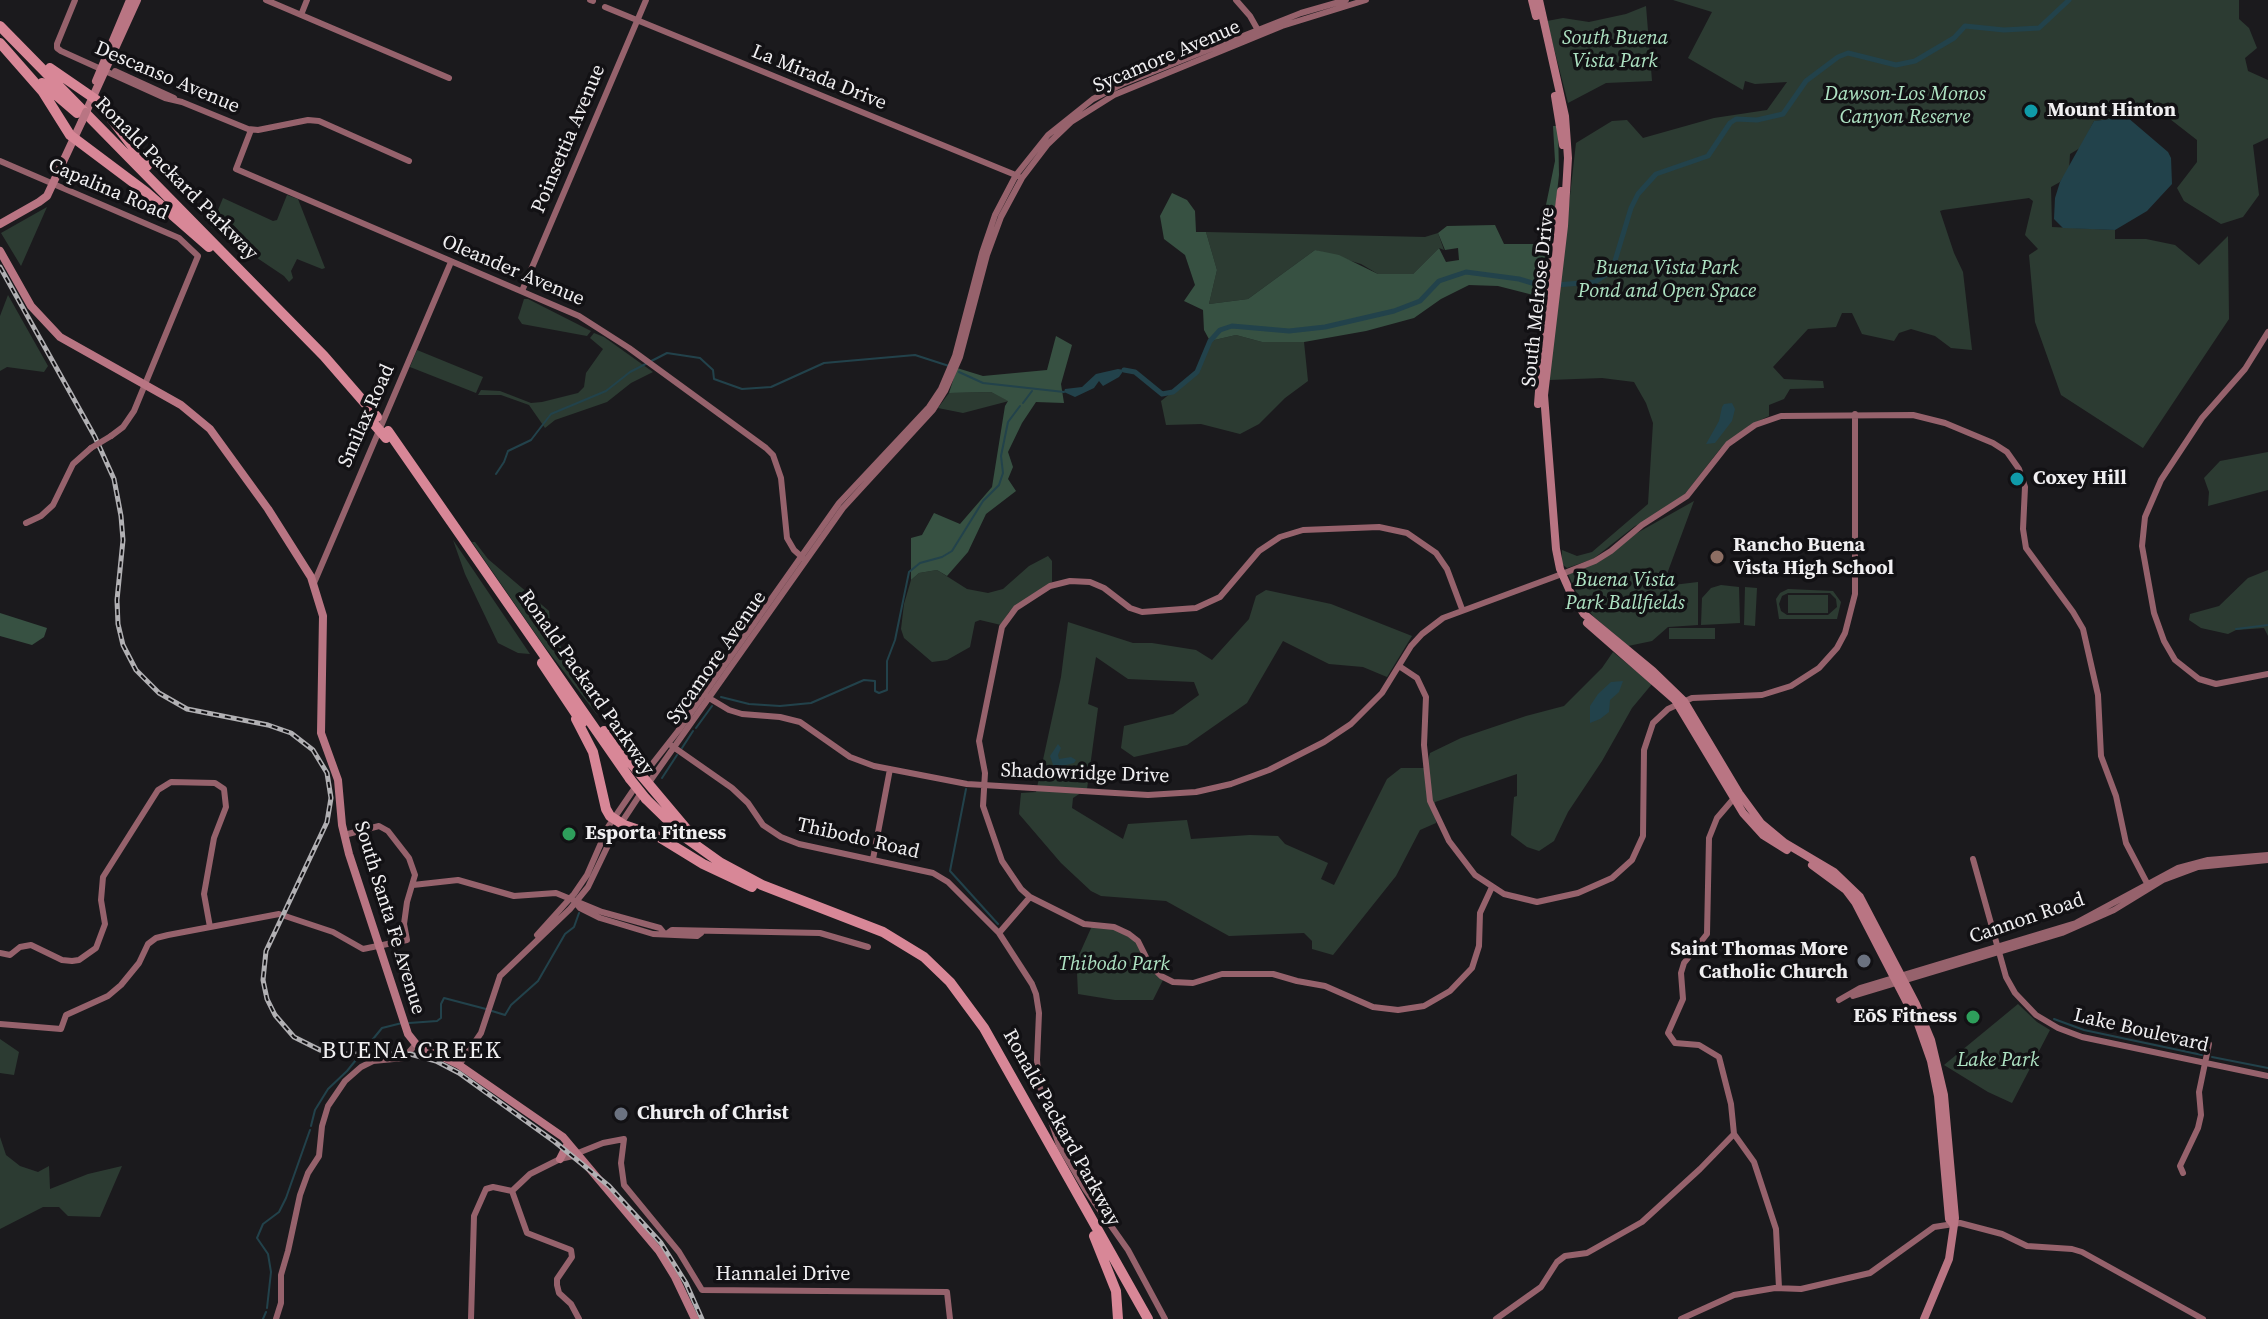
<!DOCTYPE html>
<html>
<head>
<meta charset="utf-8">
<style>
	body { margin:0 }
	canvas { display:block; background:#1b1a1d }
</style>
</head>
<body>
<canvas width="2268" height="1319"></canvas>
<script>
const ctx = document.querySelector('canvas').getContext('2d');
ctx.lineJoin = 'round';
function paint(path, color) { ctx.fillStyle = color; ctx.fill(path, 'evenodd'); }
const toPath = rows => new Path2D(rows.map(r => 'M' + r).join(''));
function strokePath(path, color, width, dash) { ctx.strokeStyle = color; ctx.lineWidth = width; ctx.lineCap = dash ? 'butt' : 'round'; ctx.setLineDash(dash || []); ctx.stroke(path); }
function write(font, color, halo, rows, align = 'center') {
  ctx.font = font + ' "Source Serif 4",serif'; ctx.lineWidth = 7; ctx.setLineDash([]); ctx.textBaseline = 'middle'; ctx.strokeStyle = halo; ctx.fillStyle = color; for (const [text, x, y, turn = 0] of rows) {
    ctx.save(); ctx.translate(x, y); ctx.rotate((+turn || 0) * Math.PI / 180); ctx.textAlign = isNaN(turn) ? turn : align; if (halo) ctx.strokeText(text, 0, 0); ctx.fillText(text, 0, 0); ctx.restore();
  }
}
paint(toPath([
	[1673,0,2239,0,2239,19,2249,28,2257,48,2245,58,2248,71,2268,80,2268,138,2253,145,2259,195,2243,217,2221,224,2184,201,2177,188,2197,162,2197,140,2161,112,2094,121,2080,148,2070,154,2069,169,2060,182,2051,187,2052,227,2115,230,2115,239,2146,239,2175,245,2199,265,2228,236,2229,319,2143,448,2061,395,2035,322,2029,255,2038,249,2025,235,2033,201,2029,198,1943,210,1940,211,1954,253,1963,272,1972,350,1951,348,1935,336,1911,329,1899,333,1894,341,1862,334,1852,313,1842,313,1836,327,1808,329,1773,367,1784,379,1823,381,1824,388,1790,389,1784,399,1769,405,1769,416,1750,425,1720,449,1674,508,1635,526,1593,559,1567,568,1562,564,1562,550,1577,556,1592,552,1648,504,1653,423,1646,403,1634,382,1602,378,1549,380,1576,143,1612,121,1627,120,1643,138,1714,118,1767,110,1787,82,1755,84,1745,81,1743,90,1688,58,1712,12],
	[1646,6,1652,81,1606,83,1568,103,1547,21,1563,18,1589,22,1626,14],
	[287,195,298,199,325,268,322,269,297,259,291,271,293,278,289,282,284,276,211,227,223,198,273,221,277,220],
	[47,207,21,266,1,233],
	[1206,232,1425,237,1438,233,1444,250,1439,248,1413,274,1378,274,1361,264,1315,250,1248,299,1209,304,1217,270],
	[8,295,48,366,44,372,7,367,0,371,0,316],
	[524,299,528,299,591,331,587,336,522,324,518,318],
	[594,333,604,337,653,372,631,383,607,402,555,420,545,428,529,405,501,395,478,395,481,390,500,391,531,403,542,402,578,393,584,387,586,373,603,349,590,338],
	[1236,335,1262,342,1304,342,1308,381,1285,398,1259,424,1240,434,1201,424,1166,425,1161,401,1197,372,1210,341],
	[417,350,483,377,476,393,410,367],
	[991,392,1009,401,963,413,938,408,949,393],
	[2268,452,2268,490,2208,506,2209,492,2204,478,2220,461],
	[1694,501,1664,582,1673,585,1698,582,1698,625,1668,627,1652,641,1628,646,1593,616,1576,592,1568,574,1600,561,1637,533],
	[453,540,530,654,518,653,498,643,465,574],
	[472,542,475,542,488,559,549,611,550,621,570,669,598,716,542,643],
	[1048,556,1052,561,1052,582,1009,612,1001,625,980,620,975,622,970,647,947,660,932,662,904,638,901,629,904,604,911,580,919,573,937,570,967,589,988,593,1003,589,1029,566],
	[2268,570,2268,636,2264,628,2236,630,2228,634,2201,628,2189,620,2190,614,2219,606,2248,578],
	[1721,585,1739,587,1740,623,1701,625,1702,598,1711,588],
	[1745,587,1757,588,1755,626,1744,625],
	[1788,589,1833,591,1841,602,1837,619,1779,619,1776,599,1780,593],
	[1788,593,1830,593,1836,599,1837,607,1828,615,1787,615,1781,611,1779,604,1782,596],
	[1266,590,1331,604,1412,636,1387,677,1363,667,1329,664,1283,641,1247,703,1187,745,1134,757,1121,748,1124,726,1173,714,1199,695,1194,682,1128,679,1096,657,1088,704,1098,708,1087,789,1073,798,1072,808,1123,839,1128,824,1187,820,1191,839,1250,835,1278,836,1285,844,1328,863,1321,879,1334,885,1387,779,1401,768,1426,768,1430,753,1461,738,1526,716,1564,706,1602,668,1613,652,1652,684,1632,708,1602,761,1568,812,1554,841,1539,851,1527,847,1511,835,1514,797,1517,796,1517,774,1435,802,1436,823,1420,830,1396,876,1333,955,1312,949,1312,941,1304,933,1229,936,1166,901,1101,896,1091,891,1061,863,1019,814,1021,793,1036,792,1061,677,1068,622,1133,643,1152,643,1196,650,1212,660,1249,619,1256,596],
	[1788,595,1828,595,1828,613,1788,613],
	[1669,628,1715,628,1715,639,1669,639],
	[1092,926,1107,926,1132,936,1164,978,1153,1000,1115,1000,1078,994,1077,972,1079,955],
	[2018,1004,2037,1022,2050,1030,2012,1103,1988,1092,1944,1065],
	[0,1039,19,1052,14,1075,0,1073],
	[0,1137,6,1155,20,1166,38,1172,49,1166,50,1189,88,1174,122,1166,100,1217,68,1216,59,1207,43,1207,0,1229]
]), '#2c3b32');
paint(toPath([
	[1553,126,1558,126,1559,175,1545,298,1498,286,1469,285,1441,299,1414,318,1366,331,1304,342,1262,342,1236,335,1210,341,1204,330,1203,310,1184,301,1195,285,1185,255,1164,239,1160,216,1172,193,1187,200,1195,211,1196,232,1206,232,1217,270,1209,304,1248,299,1315,250,1339,255,1378,274,1413,274,1439,248,1446,262,1459,260,1458,248,1445,250,1438,233,1447,226,1495,225,1504,244,1538,244,1555,161],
	[1056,336,1072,345,1061,384,1064,403,1036,402,1022,423,1008,452,1013,467,1008,479,1016,491,986,514,968,552,947,576,937,570,919,573,911,580,911,538,922,535,934,513,960,524,992,487,1005,406,1008,401,991,392,949,393,957,368,983,376,1047,370],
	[0,613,47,628,44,637,32,645,0,636]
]), '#375142');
paint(toPath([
	[2127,117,2168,152,2171,158,2172,184,2147,211,2115,230,2063,228,2054,219,2055,198,2060,182,2094,121],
	[1118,369,1124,370,1119,377,1103,386,1099,381,1094,388,1075,397,1064,392,1065,389,1082,387,1096,374],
	[1732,403,1735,409,1732,421,1715,443,1706,444,1719,421,1722,407,1724,404],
	[1623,681,1619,692,1610,700,1609,712,1600,719,1590,723,1590,706,1598,694,1611,682],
	[1058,744,1061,748,1058,755,1059,759,1071,757,1076,760,1074,763,1062,766,1058,779,1050,756]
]), '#22424b');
strokePath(toPath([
	[959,372,983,383,1064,392],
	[1023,403,1032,391],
	[496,474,504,462,508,451,531,440,551,414,606,391,630,372,667,353,700,358,713,370,714,379,742,389,771,387,824,363,915,355,949,366],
	[2236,629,2268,625],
	[721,697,749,704,780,706,811,703,864,680,875,681,875,691,879,693,887,690,887,661,895,640,909,572,920,563,942,557,952,551,983,501,999,485,1003,473,1001,456,1008,422,1020,406],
	[696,728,712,706],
	[682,748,693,731],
	[662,778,677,755],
	[966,789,950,871,998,924],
	[492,1011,505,1015,511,1005,538,981,565,934,574,927,579,913],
	[2054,1019,2084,1030,2202,1055],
	[409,1023,437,1021,441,1018,441,1004,444,998,486,1009],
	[2212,1057,2268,1068],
	[311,1126,315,1110,328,1089,347,1071,382,1028,402,1023],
	[267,1308,271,1272,268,1254,257,1238,263,1224,279,1212,286,1198,310,1130],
	[263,1319,266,1312]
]), '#22424b', 2);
strokePath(toPath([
	[1124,370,1135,372,1162,394,1173,392,1197,372,1210,341,1220,330,1232,326,1289,331,1325,327,1394,311,1420,301,1439,281,1466,272,1519,279,1542,286,1595,282,1607,274,1614,264,1631,208,1638,194,1656,174,1708,156,1730,123,1736,119,1757,120,1783,114,1806,81,1838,57,1848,53,1896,65,1915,61,1954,38,1965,26,2004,30,2039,28,2069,0]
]), '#22424b', 5);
strokePath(toPath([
	[75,0,57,44,57,48,61,51,165,98,182,102,248,129,258,130,308,120,319,121,409,161],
	[266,0,449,78],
	[590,0,593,1],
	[1236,0,1250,16,1259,32],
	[605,7,1018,176],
	[301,15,307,0],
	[115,71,174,98],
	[251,130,236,169,579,316,629,348,766,448,773,455,781,478,787,538,794,550,803,558],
	[0,161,179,238,198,256,134,411,123,427,111,436],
	[522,291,646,0],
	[2268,332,2245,369,2202,418,2161,480,2145,517,2142,546,2154,613,2164,641,2175,660,2199,679,2216,684,2268,674],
	[26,523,41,516,53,505,73,464,91,448],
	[314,583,451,262],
	[1462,609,1447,569,1436,553,1407,533,1379,527,1303,530,1280,537,1259,551,1220,597,1196,608,1142,612,1130,608,1104,588,1090,582,1070,581,1050,586,1016,608,1002,627,979,741,985,773,983,806,1002,861,1021,889,1030,897,1084,924,1114,927,1129,934,1138,941,1150,965,1161,976,1173,982,1193,983,1222,974,1273,974,1297,981,1325,986,1373,1007,1398,1010,1424,1006,1450,991,1472,968,1479,946,1480,913,1492,887],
	[1399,666,1417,678,1426,697,1424,745,1430,801,1449,841,1475,875,1504,894,1537,902,1578,893,1612,878,1632,860,1643,836,1644,750,1653,723,1668,709,1692,698,1762,695,1791,686,1819,668,1837,648,1845,633,1855,594,1855,414],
	[704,695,729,710,742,714,780,717,800,722,850,757,874,766,967,784,1148,795,1196,792,1231,784,1269,770,1324,742,1351,724,1382,693,1411,646,1422,634,1443,618,1562,574,1595,561,1611,551,1642,525,1687,496,1728,444,1755,425,1781,416,1913,415,1945,423,1993,443,2007,452,2019,469,2025,487,2023,529,2026,548,2073,612,2083,629,2098,695,2101,756,2116,796,2126,843,2149,887],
	[672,746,732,788,748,803,763,825,781,837,799,844,933,873,948,882,999,933,1032,984,1036,994,1039,1013,1037,1060,1039,1085,1059,1145,1085,1189,1128,1250,1165,1319],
	[642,777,678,731,839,503,929,407,941,389,955,356,982,253,995,215,1016,175,1048,135,1093,99,1122,84,1301,13,1346,0],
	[648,784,843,508,933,410,945,391,960,357,987,255,1001,217,1022,178,1048,144,1071,122,1114,95,1282,26,1366,0],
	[1735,797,1717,818,1709,838,1707,934,1684,963,1681,973,1683,999,1668,1033,1675,1043,1699,1045,1719,1057,1731,1104,1734,1134,1754,1162,1776,1229,1779,1288],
	[873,859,890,769],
	[1973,859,2006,977,2015,993,2036,1015,2058,1028,2082,1037,2268,1076],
	[413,885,458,880,514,896,556,893,602,912,660,928,664,933],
	[575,902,580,908,600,918,653,934,697,936,701,933],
	[668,933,672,930,820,933,868,947],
	[999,933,1030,897],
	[537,935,574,894,587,875,608,827,636,786],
	[0,953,10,955,20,947,31,945,62,960,72,961,79,960,96,948,105,924,101,900,103,877,158,790,171,782,215,783,224,789,226,807,214,838,204,894,210,927],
	[1853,996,2062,933,2114,910,2163,880,2198,867,2268,860],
	[1839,1000,1860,988,2076,923,2178,868,2208,860,2268,855],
	[0,1024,61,1029,66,1015,108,996,121,985,139,963,148,944,156,938,168,935,279,914,333,932,363,949,407,940,404,924,407,902,415,875,409,858,388,831,379,826,344,835],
	[459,1065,481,1033,500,976,570,909,588,887,612,837,641,793],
	[573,1155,603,1143,624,1139,621,1163,624,1185,679,1252,702,1290,947,1292,950,1319],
	[2183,1173,2180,1166,2198,1128,2201,1115,2199,1092,2209,1044],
	[512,1191,527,1233,571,1250,572,1257,557,1279,557,1285,559,1293,571,1304,579,1319],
	[512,1191,530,1174,560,1159,577,1155],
	[276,1319,281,1303,281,1275,288,1251,300,1195,308,1173,319,1156,322,1126,328,1106,345,1081,361,1067,373,1061,404,1058,416,1044],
	[471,1319,474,1216,486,1189,493,1187,512,1191],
	[1496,1319,1541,1287,1557,1262,1565,1256,1587,1253,1642,1222,1700,1169,1734,1134],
	[1681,1319,1734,1295,1775,1288,1801,1289,1870,1273,1934,1227,1960,1223,2002,1234,2027,1246,2072,1249,2082,1252,2203,1319]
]), '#96626c', 6);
strokePath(toPath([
	[1532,0,1536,16],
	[1539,0,1565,116,1568,158,1564,226,1544,395,1556,549,1560,569,1572,596,1584,614,1653,671,1684,701,1739,793,1761,823,1785,843,1834,872,1860,897,1916,1004,1931,1040,1944,1095,1955,1218,1949,1259,1924,1319],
	[96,81,130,0],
	[1555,96,1563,145],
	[86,112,137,0],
	[0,224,39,202,47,196,82,121],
	[0,251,31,306,60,337,181,405,210,429,268,509,311,577,323,616,321,733,338,780,342,825,349,854,408,1034,416,1044,459,1065,563,1137,659,1251,675,1277,695,1319],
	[1538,404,1543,340,1561,191],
	[1587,623,1675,700,1743,813,1763,835,1787,850],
	[1812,865,1846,890,1855,902,1918,1024,1931,1061,1938,1096,1949,1219,1953,1224],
	[560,1159,566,1147]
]), '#b97583', 8);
strokePath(toPath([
	[0,26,324,356,377,417],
	[0,43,43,92,70,135,146,192,209,247],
	[50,68,98,101,147,166],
	[42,83,77,113],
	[388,431,630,779],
	[542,663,582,723],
	[576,719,593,752,606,809,610,816,624,825,659,837,703,864,752,887],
	[604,731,689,832],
	[646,799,686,838,721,863,762,885,883,932,924,957,950,982,984,1028,1148,1319],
	[1094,1236,1116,1291,1118,1319]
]), '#d88797', 10);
const rail = toPath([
	[0,267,95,437,114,479,121,516,123,540,117,600,118,624,123,645,136,670,159,693,187,709,268,725,291,733,313,750,327,773,331,798,327,822,266,951,263,980,267,999,275,1015,294,1037,320,1050,347,1054,410,1054,436,1061,459,1073,555,1142,609,1186,661,1243,686,1283,702,1319]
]);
strokePath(rail, '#b1b0b3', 5);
strokePath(rail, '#121114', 2, [6]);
strokePath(toPath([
	[91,448,111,436]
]), '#96626c', 6);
strokePath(toPath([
	[82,121,86,112]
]), '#b97583', 8);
strokePath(toPath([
	[374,424,386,438],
	[630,779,646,799]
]), '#d88797', 10);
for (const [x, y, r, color] of [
	[2031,111,8,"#0f9aa8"],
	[2017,479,8,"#0f9aa8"],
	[1717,557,8,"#8d6e63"],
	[569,834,8,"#2e9e5b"],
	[1864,961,8,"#6b7280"],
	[1973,1017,8,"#2e9e5b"],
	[621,1114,8,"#6b7280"]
]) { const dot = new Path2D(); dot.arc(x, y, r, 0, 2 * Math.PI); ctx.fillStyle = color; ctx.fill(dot); strokePath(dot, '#121114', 3); }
write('italic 20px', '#aee3c3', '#121114', [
	["South Buena",1615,39],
	["Vista Park",1615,62],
	["Dawson-Los Monos",1905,95],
	["Canyon Reserve",1905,118],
	["Buena Vista Park",1667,269],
	["Pond and Open Space",1667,292],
	["Buena Vista",1625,581],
	["Park Ballfields",1625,604],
	["Thibodo Park",1114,965],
	["Lake Park",1998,1061]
]);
write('20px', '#f0eff1', '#121114', [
	["Sycamore Avenue",1167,57,-23],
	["Descanso Avenue",167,78,23],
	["La Mirada Drive",819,78,22],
	["Poinsettia Avenue",569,139,-67],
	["Ronald Packard Parkway",176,179,45],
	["Capalina Road",108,190,23],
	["Oleander Avenue",513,271,23],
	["South Melrose Drive",1539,297,-84],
	["Smilax Road",367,416,-66],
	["Sycamore Avenue",717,658,-55],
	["Ronald Packard Parkway",586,683,55],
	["Shadowridge Drive",1085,774,2],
	["Thibodo Road",858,839,13],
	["South Santa Fe Avenue",389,918,73],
	["Cannon Road",2027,919,-19],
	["Lake Boulevard",2141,1031,13],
	["Ronald Packard Parkway",1061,1128,61],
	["Hannalei Drive",783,1275]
]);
write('bold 20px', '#f0eff1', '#121114', [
	["Mount Hinton",2047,111],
	["Coxey Hill",2033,479],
	["Rancho Buena",1733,546],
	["Vista High School",1733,569],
	["Esporta Fitness",585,834],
	["Saint Thomas More",1848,950,"right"],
	["Catholic Church",1848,973,"right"],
	["EōS Fitness",1957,1017,"right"],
	["Church of Christ",637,1114]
], 'left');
ctx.letterSpacing = '2px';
write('24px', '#f0eff1', '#121114', [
	["BUENA CREEK",412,1052]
]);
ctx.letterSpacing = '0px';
</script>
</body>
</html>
